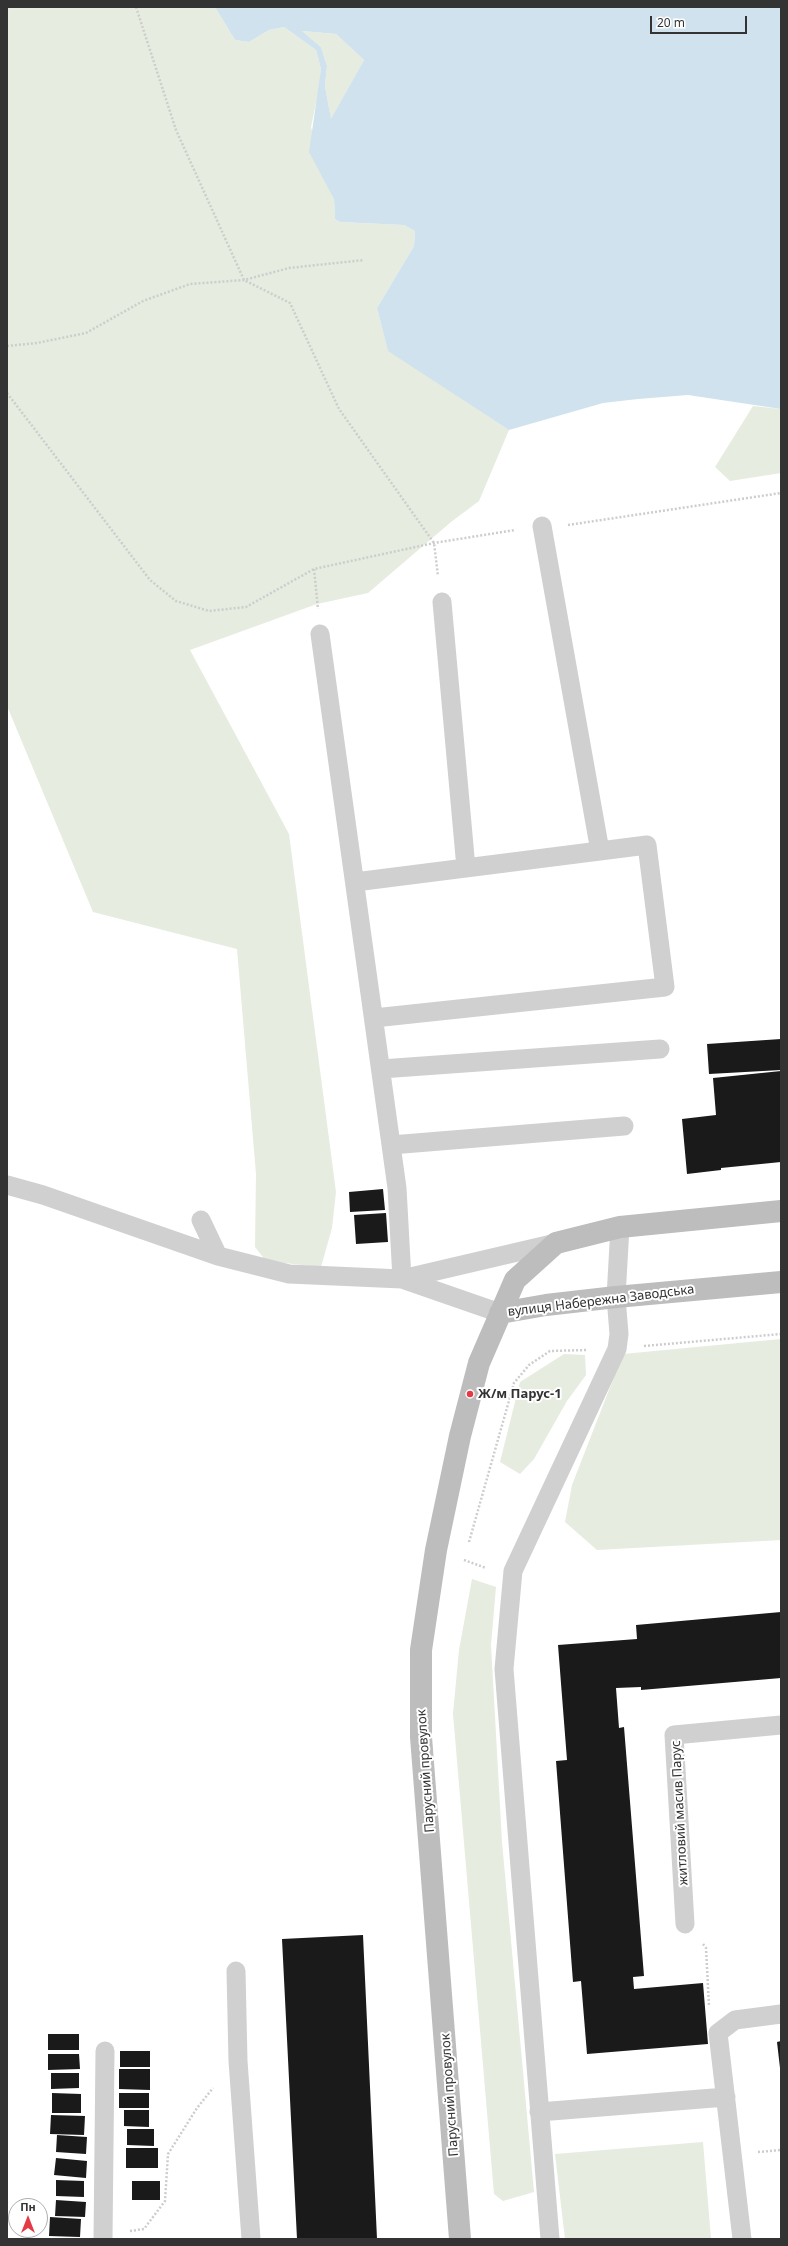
<!DOCTYPE html>
<html>
<head>
<meta charset="utf-8">
<style>
	body { margin:0 }
	#map { position:relative; width:788px; height:2246px; overflow:hidden; background:#fff; font-family:"Noto Sans",sans-serif }
	canvas { display:block }
	.frame { position:absolute; inset:0; border:8px solid #333; pointer-events:none }
	.north { position:absolute; left:8px; top:2198px; width:40px; height:40px; box-sizing:border-box; background:#fff; border:1px solid #adadad; border-radius:50%; rotate:0deg; font-size:11px; font-weight:700; line-height:16px; text-align:center; color:#333 }
	.north::after { content:''; display:block; margin:auto; width:14px; height:18px; background:#e63946; clip-path:polygon(50% 0,100% 100%,50% 72%,0 100%) }
	.scale { position:absolute; left:650px; top:16px; width:97px; height:18px; box-sizing:border-box; border:2px solid #333; border-top:0; padding-left:5px; font-size:12px; line-height:14px; white-space:nowrap; color:#333; -webkit-text-stroke:3px #fff; paint-order:stroke }
</style>
</head>
<body>
<div id="map">
<canvas width="788" height="2246"></canvas>
<div class="frame"></div>
<div class="north">Пн</div>
<div class="scale">20 m</div>
</div>
<script>
const ctx = document.querySelector('canvas').getContext('2d');
ctx.lineJoin = 'round';
function paint(path, color) { ctx.fillStyle = color; ctx.fill(path, 'evenodd'); }
const toPath = rows => new Path2D(rows.map(r => 'M' + r).join(''));
function strokePath(path, color, width, dash) { ctx.strokeStyle = color; ctx.lineWidth = width; ctx.lineCap = dash ? 'butt' : 'round'; ctx.setLineDash(dash || []); ctx.stroke(path); }
function write(font, color, halo, rows, align = 'center') {
  ctx.font = font + ' "Noto Sans",sans-serif'; ctx.lineWidth = 4; ctx.setLineDash([]); ctx.textBaseline = 'middle'; ctx.strokeStyle = halo; ctx.fillStyle = color; for (const [text, x, y, turn = 0] of rows) {
    ctx.save(); ctx.translate(x, y); ctx.rotate((+turn || 0) * Math.PI / 180); ctx.textAlign = isNaN(turn) ? turn : align; if (halo) ctx.strokeText(text, 0, 0); ctx.fillText(text, 0, 0); ctx.restore();
  }
}
paint(toPath([
	[7,7,215,7,235,40,249,42,269,30,284,27,316,50,321,69,319,89,311,127,330,190,334,199,335,219,340,222,404,225,415,231,414,246,377,308,388,350,509,430,479,501,451,522,368,593,317,604,190,650,289,834,336,1192,332,1228,321,1267,266,1261,255,1247,256,1174,237,949,93,912,7,706],
	[302,31,336,34,364,60,331,120,325,86,327,66,321,47],
	[753,406,781,409,781,473,730,481,715,467],
	[781,1339,781,1540,597,1550,565,1522,572,1485,623,1354],
	[564,1354,585,1355,586,1375,567,1401,534,1459,520,1474,500,1462,520,1382],
	[472,1579,496,1587,491,1645,502,1842,534,2192,503,2201,494,2194,453,1714,459,1650],
	[703,2142,711,2239,565,2239,555,2154]
]), '#e6ecdf');
paint(toPath([
	[215,7,781,7,781,409,688,395,638,399,603,403,509,430,388,351,377,308,414,246,415,231,404,225,340,222,335,219,334,199,309,152,321,69,316,50,284,27,269,30,249,42,235,40],
	[302,31,336,34,364,60,331,119,325,86,327,66,321,47]
]), '#cfe2ee');
paint(toPath([
	[781,1039,781,1070,709,1074,707,1044],
	[781,1071,781,1162,721,1168,721,1170,687,1174,682,1119,716,1115,713,1078],
	[383,1189,385,1210,350,1212,349,1192],
	[386,1213,388,1242,356,1244,354,1215],
	[781,1612,781,1678,641,1690,641,1687,616,1688,619,1728,624,1727,644,1976,633,1977,634,1989,703,1983,708,2044,587,2054,581,1981,573,1982,556,1761,567,1760,558,1645,637,1639,636,1625],
	[363,1935,377,2239,297,2239,282,1939],
	[48,2034,79,2034,79,2050,48,2050],
	[781,2041,781,2068,780,2068,777,2042],
	[120,2051,150,2051,150,2067,120,2067],
	[48,2054,79,2054,80,2069,48,2070],
	[119,2069,150,2069,150,2090,119,2089],
	[51,2073,79,2073,79,2088,51,2089],
	[52,2093,81,2094,81,2113,52,2113],
	[119,2093,149,2093,149,2108,119,2108],
	[124,2110,149,2110,149,2127,124,2126],
	[51,2115,85,2116,84,2135,50,2134],
	[127,2129,154,2129,154,2146,127,2145],
	[57,2135,87,2137,86,2154,56,2152],
	[126,2148,158,2148,158,2168,126,2168],
	[56,2158,87,2161,86,2178,54,2175],
	[56,2180,84,2181,84,2197,56,2196],
	[132,2181,160,2181,160,2200,132,2200],
	[56,2200,86,2202,85,2217,55,2216],
	[50,2217,81,2219,80,2237,49,2236]
]), '#1a1a1a');
strokePath(toPath([
	[136,7,176,130,244,280,290,303,339,409,434,543,438,576],
	[7,346,37,343,86,333,143,301,190,284,244,280,289,268,364,260],
	[7,393,150,580,176,601,209,611,246,607,314,569,434,543,515,530],
	[568,525,781,493],
	[314,569,318,609],
	[644,1346,781,1334],
	[469,1542,514,1383,529,1365,550,1351,587,1350],
	[464,1560,486,1568],
	[703,1944,706,1948,709,2006],
	[758,2152,781,2150],
	[130,2231,144,2229,165,2201,168,2154,197,2108,213,2088]
]), '#cdcdcd', 2.5, [2, 2]);
strokePath(toPath([
	[542,526,600,851],
	[442,602,466,868],
	[320,634,397,1188,402,1279,556,1243],
	[355,882,647,845,665,987,374,1018],
	[381,1069,660,1049],
	[391,1145,624,1126],
	[7,1185,43,1195,218,1256],
	[201,1220,218,1256,289,1274,402,1279,500,1313],
	[685,1924,674,1735,781,1725],
	[236,1971,238,2061,251,2239],
	[539,2112,726,2097],
	[103,2239,105,2051],
	[550,2239,504,1669,513,1571,617,1349,619,1334,616,1297,620,1227],
	[742,2239,718,2033,735,2020,781,2014]
]), '#d0d0d0', 19);
strokePath(toPath([
	[500,1313,546,1305,616,1297,781,1282],
	[460,2239,421,1737,421,1650,436,1550,460,1436,479,1363,515,1280,556,1243,620,1227,781,1211]
]), '#bdbdbd', 22);
for (const [x, y, r, color] of [
	[470,1394,4,"#e63946"]
]) { const dot = new Path2D(); dot.arc(x, y, r, 0, 2 * Math.PI); ctx.fillStyle = color; ctx.fill(dot); strokePath(dot, '#fff', 1.5); }
write('13px', '#333', '#fff', [
	["вулиця Набережна Заводська",601,1301,-7],
	["Парусний провулок",426,1771,-94],
	["житловий масив Парус",680,1813,-93],
	["Парусний провулок",450,2095,-94]
]);
write('bold 13px', '#333', '#fff', [
	["Ж/м Парус-1",478,1394]
], 'left');
</script>
</body>
</html>
